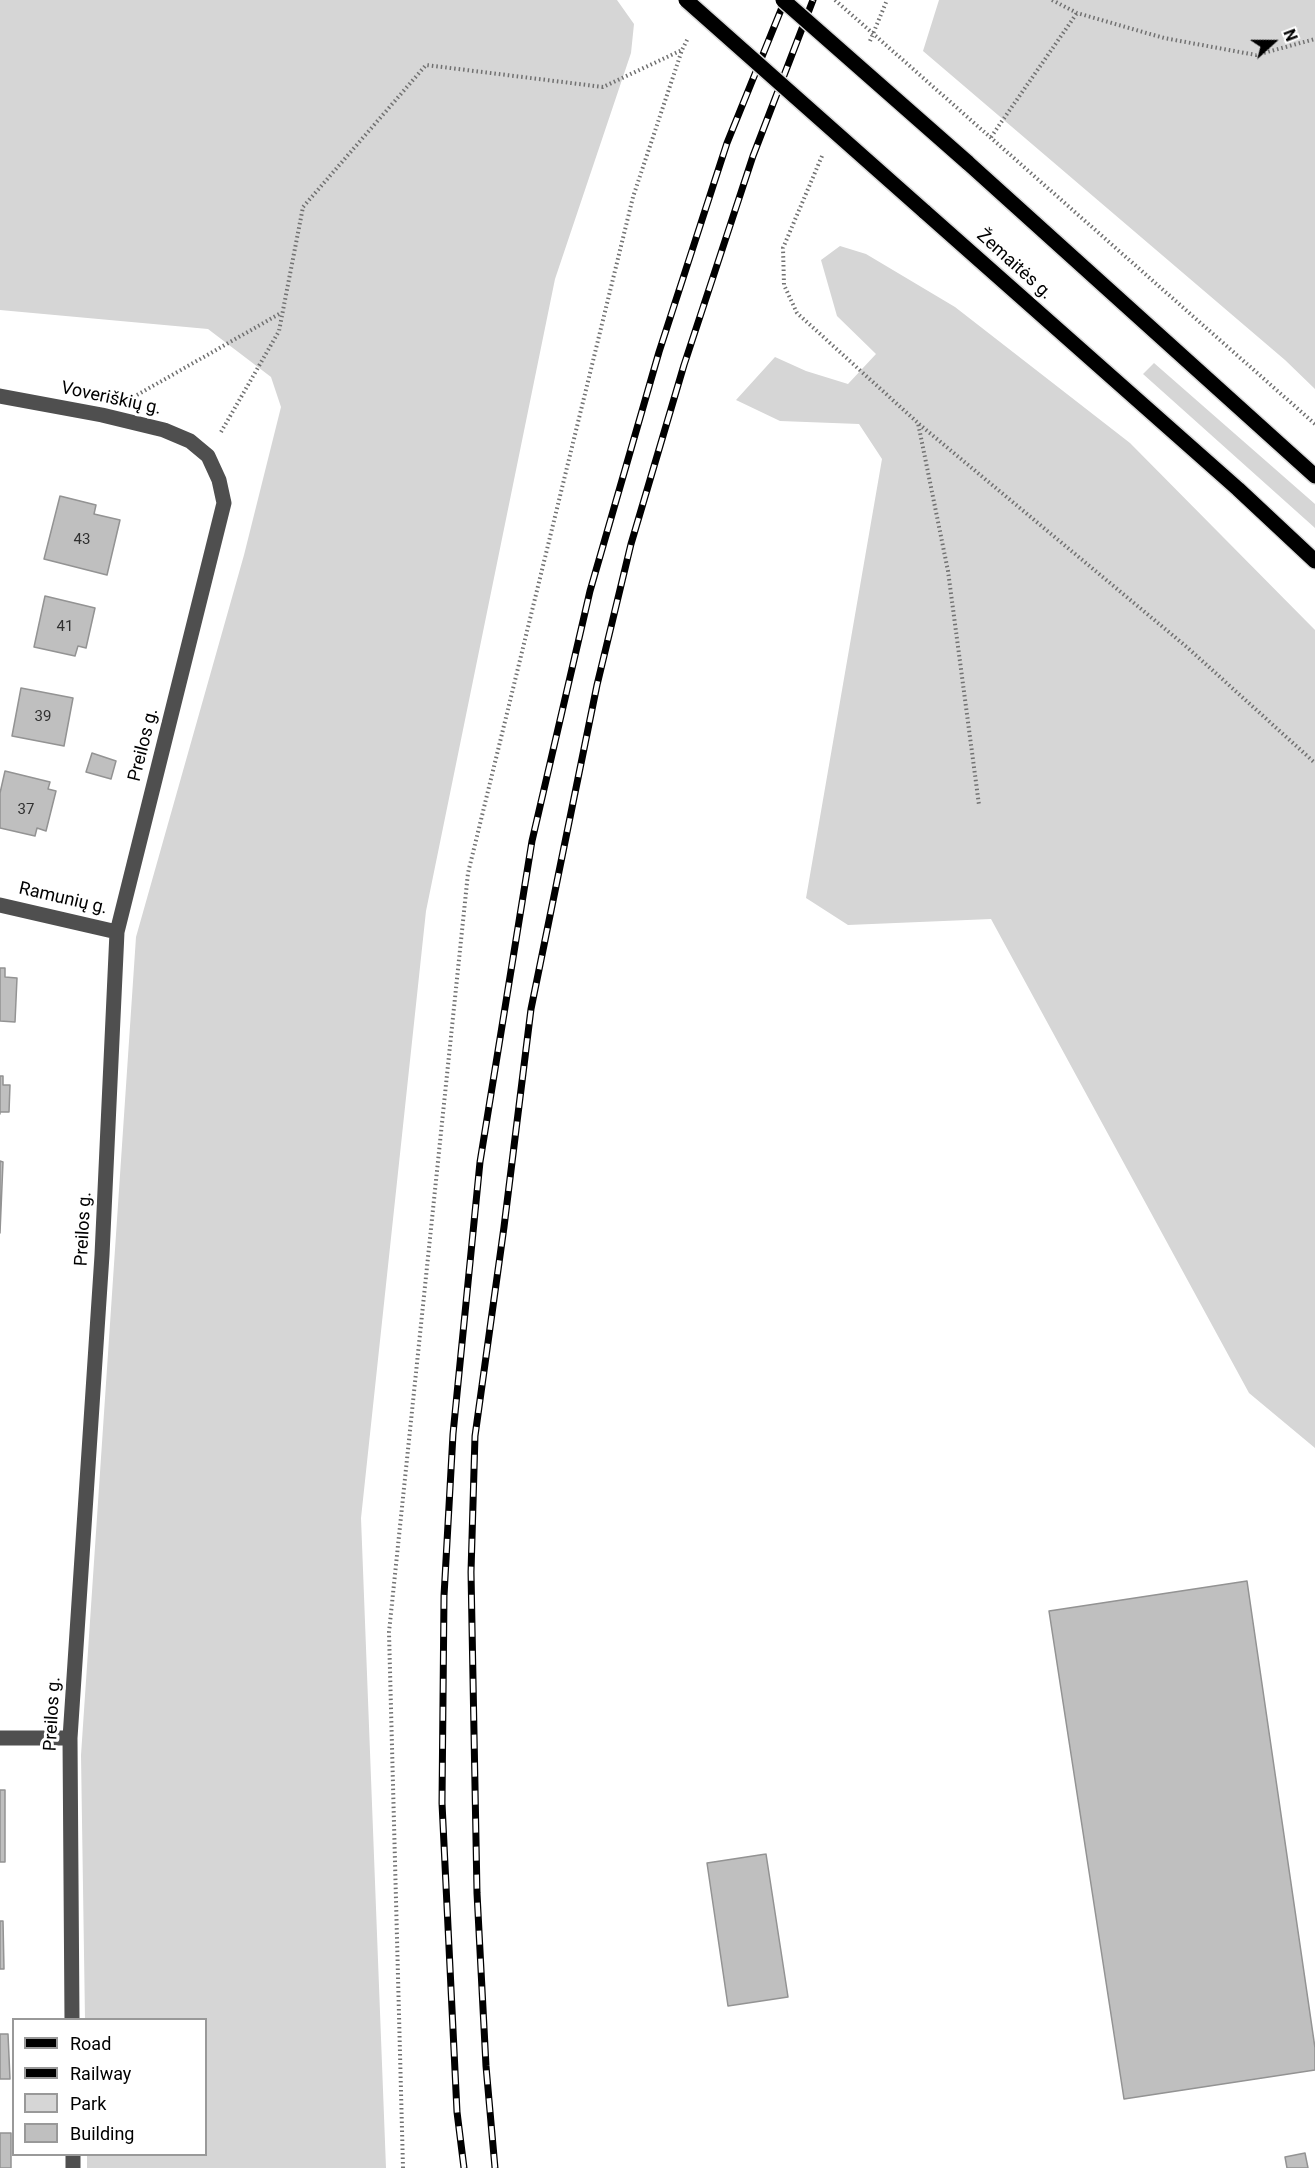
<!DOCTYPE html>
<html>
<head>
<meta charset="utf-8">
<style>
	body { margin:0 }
	#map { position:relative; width:1315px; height:2168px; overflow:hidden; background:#fff; font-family:Roboto,sans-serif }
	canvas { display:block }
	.legend { position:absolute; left:12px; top:2018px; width:195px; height:138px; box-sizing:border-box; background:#fff; border:2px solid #999; margin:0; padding:8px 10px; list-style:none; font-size:18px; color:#000 }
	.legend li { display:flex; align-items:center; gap:12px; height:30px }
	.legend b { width:30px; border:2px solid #999 }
	.north { position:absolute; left:1243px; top:12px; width:60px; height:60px; -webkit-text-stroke:4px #fff; paint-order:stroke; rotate:69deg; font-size:16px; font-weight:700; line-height:24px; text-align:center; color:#000 }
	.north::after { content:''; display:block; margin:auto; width:21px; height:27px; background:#000; clip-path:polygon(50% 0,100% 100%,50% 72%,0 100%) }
</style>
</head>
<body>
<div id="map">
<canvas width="1315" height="2168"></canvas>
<ul class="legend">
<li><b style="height:8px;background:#000"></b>Road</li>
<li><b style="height:8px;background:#000"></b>Railway</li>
<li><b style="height:16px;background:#d6d6d6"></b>Park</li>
<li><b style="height:16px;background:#bfbfbf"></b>Building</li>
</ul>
<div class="north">N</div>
</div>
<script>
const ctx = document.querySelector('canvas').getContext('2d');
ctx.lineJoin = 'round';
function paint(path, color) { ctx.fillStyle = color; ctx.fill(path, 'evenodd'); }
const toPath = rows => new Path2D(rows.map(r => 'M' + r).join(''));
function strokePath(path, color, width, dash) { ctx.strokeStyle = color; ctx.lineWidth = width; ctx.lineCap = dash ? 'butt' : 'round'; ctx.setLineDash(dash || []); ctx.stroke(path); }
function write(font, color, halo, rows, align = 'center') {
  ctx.font = font + ' Roboto,sans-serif'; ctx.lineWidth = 6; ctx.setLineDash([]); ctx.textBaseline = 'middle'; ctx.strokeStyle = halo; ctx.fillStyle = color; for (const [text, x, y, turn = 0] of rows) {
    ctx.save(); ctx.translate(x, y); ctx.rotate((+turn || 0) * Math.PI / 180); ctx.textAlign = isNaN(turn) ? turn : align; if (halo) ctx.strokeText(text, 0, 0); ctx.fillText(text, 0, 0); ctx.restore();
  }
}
paint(toPath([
	[0,0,617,0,634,24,631,53,555,279,426,911,361,1518,386,2168,87,2168,87,2155,206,2154,206,2020,85,2019,81,1755,136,937,244,555,281,407,271,377,208,329,0,310],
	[939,0,1315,0,1315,389,1285,360,923,51],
	[840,246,866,254,955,307,1130,443,1315,630,1315,1448,1249,1393,991,919,848,925,806,898,882,459,859,424,780,421,736,400,775,357,806,371,848,384,876,354,837,316,821,260],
	[1154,363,1315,504,1315,528,1143,374]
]), '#d6d6d6');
const building = toPath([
	[60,496,96,505,94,514,120,520,107,575,44,559,60,496],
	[45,596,95,608,86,648,78,646,75,656,34,647,45,596],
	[21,688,73,698,64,746,12,736,21,688],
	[92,753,116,761,111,779,86,772,92,753],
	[5,771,50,782,48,789,56,791,46,831,37,828,35,836,0,828,0,793,5,771],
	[0,968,5,968,5,977,17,978,15,1022,0,1021,0,968],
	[0,1076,3,1076,3,1085,10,1085,9,1112,0,1112,0,1114,0,1076],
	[0,1161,3,1162,0,1233,0,1161],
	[1247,1581,1315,2048,1315,2070,1124,2099,1049,1611,1247,1581],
	[0,1790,5,1790,5,1862,0,1862,0,1790],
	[766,1854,788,1997,728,2006,707,1863,766,1854],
	[0,1921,3,1921,4,1969,0,1969,0,1921],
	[0,2034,8,2034,10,2079,0,2079,0,2034],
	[0,2133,11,2133,11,2168,0,2168,0,2133],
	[1305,2153,1308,2168,1287,2168,1285,2157,1305,2153]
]);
paint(building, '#bfbfbf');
strokePath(building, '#939393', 1.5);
const major = toPath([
	[967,162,1315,476],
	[924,211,1238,489,1315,561]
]);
strokePath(major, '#dbdbdb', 18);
strokePath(toPath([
	[1052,0,1077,13,1164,38,1256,55,1315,39],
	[870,41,887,0],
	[990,137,1315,424],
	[991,137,1077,13],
	[822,156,783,248,784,285,797,313,918,423,948,571,979,805],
	[137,395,281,313],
	[919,424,1188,648,1315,763],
	[221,432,279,331,303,207,426,65,603,87,682,50],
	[403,2168,389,1632,468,873,633,197,682,50,688,38]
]), '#717171', 4, [1.5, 3]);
strokePath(toPath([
	[0,396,102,415,164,430,190,441,208,456,219,480,224,503,117,932,102,1255,70,1738,72,2020],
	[0,905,117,932],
	[0,1738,70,1738],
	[73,2154,73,2168]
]), '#4f4f4f', 15);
strokePath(major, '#000', 15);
const rail = toPath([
	[464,2168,457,2112,442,1803,444,1596,453,1434,480,1162,532,841,590,591,659,352,727,143,785,0],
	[495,2168,486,2066,477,1893,471,1572,475,1436,504,1227,531,1009,597,685,631,544,684,365,753,156,813,0]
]);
strokePath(rail, '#000', 7);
strokePath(rail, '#fff', 4.5, [14]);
const majorBridge = toPath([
	[686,0,924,211],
	[783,0,967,162]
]);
strokePath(majorBridge, '#dbdbdb', 18, []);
strokePath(toPath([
	[835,0,990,137]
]), '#717171', 4, [1.5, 3]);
strokePath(majorBridge, '#000', 15);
write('15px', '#303030', null, [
	["43",82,540],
	["41",65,627],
	["39",43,717],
	["37",26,810]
]);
write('18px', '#000', '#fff', [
	["Žemaitės g.",1014,265,42],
	["Voveriškių g.",111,399,12],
	["Preilos g.",144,745,-76],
	["Ramunių g.",63,899,13],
	["Preilos g.",84,1229,-87],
	["Preilos g.",53,1714,-87]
]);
</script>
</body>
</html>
